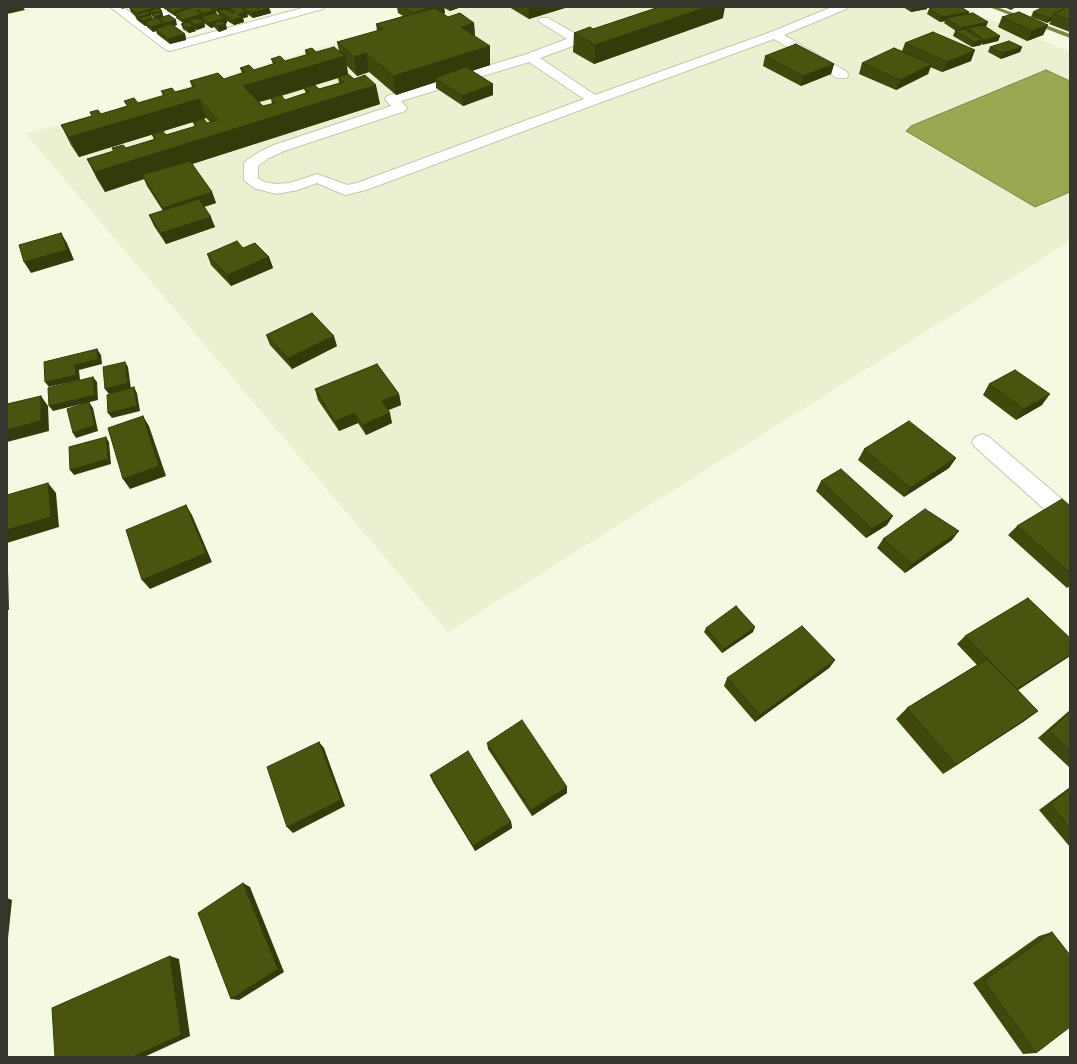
<!DOCTYPE html>
<html>
<head>
<meta charset="utf-8">
<style>
	body { margin:0 }
	#map { position:relative; width:1077px; height:1064px; overflow:hidden; background:#f4f9e1; font-family:Figtree,sans-serif }
	canvas { display:block }
	.frame { position:absolute; inset:0; border:8px solid #35362d; pointer-events:none }
</style>
</head>
<body>
<div id="map">
<canvas width="1077" height="1064"></canvas>
<div class="frame"></div>
</div>
<script>
const ctx = document.querySelector('canvas').getContext('2d');
ctx.lineJoin = 'round';
function paint(path, color) { ctx.fillStyle = color; ctx.fill(path, 'evenodd'); }
const toPath = rows => new Path2D(rows.map(r => 'M' + r).join(''));
function strokePath(path, color, width, dash) { ctx.strokeStyle = color; ctx.lineWidth = width; ctx.lineCap = dash ? 'butt' : 'round'; ctx.setLineDash(dash || []); ctx.stroke(path); }
paint(toPath([
	[460,7,959,7,1070,52,1070,241,448,632,26,134]
]), '#eaf0d0');
const water = toPath([
	[1046,70,1070,81,1070,192,1035,207,906,131,911,126,1046,70]
]);
paint(water, '#9aa852');
strokePath(water, '#7c8647', 1);
paint(toPath([
	[989,7,997,7,1070,34,1070,38,989,7]
]), '#7c8647');
const minor = toPath([
	[110,7,123,7,172,43,306,7,325,7,323,9,170,51,166,50,110,7],
	[153,7,166,7,185,22,234,7,252,7,250,9,183,30,179,29,153,7],
	[832,7,848,7,846,9,784,35,847,72,848,75,847,78,837,78,774,39,599,103,366,190,345,195,317,183,298,190,276,194,254,188,244,180,244,164,246,161,259,152,274,145,391,106,385,99,387,96,527,54,567,39,540,22,538,20,540,18,548,18,581,37,583,40,581,43,540,58,595,95,771,32,832,7],
	[529,62,584,99,357,183,347,185,317,174,290,183,276,184,264,182,258,178,258,166,269,158,284,151,405,111,407,108,401,101,529,62],
	[982,434,989,437,1070,506,1070,528,1062,525,975,447,972,442,975,437,982,434]
]);
strokePath(minor, '#c3c8b0', 2);
paint(minor, '#fff');
paint(toPath([
	[129,7,160,7,163,16,163,17,177,25,174,26,185,34,186,40,170,44,157,34,156,31,153,32,147,27,147,26,145,26,137,20,135,16,131,12],
	[150,15,151,15,153,17,154,19,153,20],
	[162,7,240,7,241,8,241,7,268,7,269,8,271,13,253,18,247,14,248,17,243,18,244,22,234,25,227,21,227,23,225,24,227,29,219,32,214,27,211,28,204,23,205,27,197,30,195,29,196,31,189,33,183,29,181,24,183,23,176,18,176,16,175,16,167,11,167,10,166,10],
	[216,11,218,13,219,16,217,14],
	[397,7,461,7,450,11,444,8,445,13,443,14,448,17,474,23,475,36,490,65,472,71,493,95,463,106,436,88,436,82,396,95,369,72,357,76,347,66,348,74,380,104,192,164,212,192,216,203,204,207,215,227,166,244,154,226,149,215,163,211,147,186,144,179,105,192,97,179,87,159,113,151,112,148,126,148,154,139,152,135,166,135,195,127,193,122,207,123,210,122,206,118,79,157,71,145,61,125,92,116,90,112,101,114,127,106,124,101,138,103,163,96,161,91,175,92,192,87,190,81,224,79,242,73,240,68,254,70,273,64,271,59,285,61,306,55,305,50,316,52,339,51,337,42,377,31,376,24,403,16,398,13],
	[338,78,339,83,319,89,315,85],
	[304,89,306,93,285,100,281,96],
	[271,99,272,104,263,106,259,102],
	[509,7,568,7,529,19],
	[903,7,927,7,927,9,911,12],
	[1004,7,1016,7,1011,10],
	[1070,7,1070,32,1049,24,1051,21,1047,23,1031,17,1033,12],
	[929,9,969,12,968,14,986,27,1000,36,998,41,981,44,981,45,972,47,953,36,955,31,956,31,944,23,945,21,940,22,927,14],
	[1002,17,1048,25,1043,35,1027,41,998,27],
	[723,18,594,64,573,52,574,33,593,29],
	[905,43,971,61,942,72,930,67,928,74,896,90,859,74,862,63,902,51],
	[990,47,1022,47,1020,52,1001,59,988,52],
	[765,56,834,64,831,74,801,86,763,66],
	[243,248,269,257,273,268,231,286,211,265,207,254],
	[266,335,337,346,292,369,270,345],
	[989,384,1042,405,1016,420,983,395],
	[315,389,399,394,401,405,388,410,392,423,366,435,358,423,339,431,318,400],
	[864,449,956,458,949,468,904,497,858,460],
	[821,481,887,525,866,538,816,491],
	[1070,506,1070,586,1067,588,1008,535,1017,526],
	[883,539,952,540,905,573,877,548],
	[706,628,753,632,722,653,704,632],
	[965,636,1070,638,1070,656,1018,690,1038,711,1023,722,943,774,896,719,907,708,977,665,957,644],
	[835,660,829,668,755,722,724,686,727,678],
	[1070,710,1070,768,1038,738],
	[487,743,567,787,567,793,532,816,488,749],
	[430,775,511,822,512,828,475,851,433,782],
	[1070,787,1070,847,1039,810],
	[1052,932,1036,1053,1023,1054,973,983,1039,936]
]), '#40480c');
paint(toPath([
	[13,7,23,7,25,10,7,14,7,9],
	[121,7,128,7,122,9],
	[158,7,160,7,161,11,162,11,164,19,159,18,160,21,157,22,153,13,150,11,152,19,153,18,155,23,145,22,147,26,145,26,143,21,139,18,141,22,137,13],
	[188,7,194,7,175,13,176,16,175,16,173,12],
	[222,7,230,7,230,10,220,13,218,12,217,8],
	[432,7,444,7,445,13,414,23,413,13],
	[449,7,461,7,450,11],
	[529,7,568,7,529,19],
	[706,7,725,7,723,18,594,64,595,45],
	[912,7,927,7,927,9,911,12],
	[269,8,271,13,253,18,252,13],
	[198,10,200,15,202,14,203,19,201,17,202,20,192,23,189,20,190,23,185,25,183,20],
	[215,10,217,15,205,19,204,14],
	[247,12,248,17,243,18,244,22,234,25,233,20,238,14],
	[969,12,967,17,946,18,945,21,940,22,942,17],
	[1053,16,1051,21,1047,23,1049,18],
	[226,18,227,23,217,26,213,23,214,27,211,28,209,23],
	[176,20,177,25,168,28,166,23],
	[204,22,205,27,197,30,195,25],
	[988,22,986,27,967,28,965,31,959,33,961,28],
	[163,23,165,28,155,29,156,31,153,32,151,27],
	[474,23,475,42,461,27],
	[226,24,227,29,219,32,218,26],
	[1048,25,1043,35,1027,41,1032,31],
	[194,26,196,31,189,33,187,28],
	[185,34,186,40,170,44,168,39],
	[1000,36,998,41,982,45,984,40],
	[983,40,981,45,972,47,974,42],
	[490,46,490,65,440,81,435,78,436,82,396,95,393,76],
	[1022,47,1020,52,1001,59,1003,53],
	[975,50,971,61,942,72,947,62],
	[366,53,369,72,357,76,354,57],
	[345,56,348,75,338,77,338,78,249,105,243,86],
	[834,64,831,74,801,86,803,76],
	[932,64,928,74,896,90,900,80],
	[493,84,493,95,463,106,462,96],
	[376,85,380,104,145,179,142,175,144,179,105,192,95,172],
	[199,99,206,118,79,157,69,137],
	[212,192,216,203,168,218,163,208],
	[211,217,215,227,166,244,161,233],
	[61,233,67,243,74,260,31,273,24,262],
	[269,257,273,268,231,286,227,275],
	[334,336,337,346,292,369,288,358],
	[97,349,101,355,102,364,79,370,80,380,49,387,45,382],
	[125,362,128,367,131,389,109,394,105,389],
	[93,377,97,382,98,400,53,411,49,406],
	[134,387,137,393,140,411,112,418,108,413],
	[399,394,401,405,384,412,382,401],
	[1050,394,1042,405,1016,420,1024,409],
	[41,396,48,406,49,431,7,442,7,430],
	[89,402,93,408,98,431,76,438,73,433],
	[355,413,358,423,339,431,335,421],
	[390,413,392,423,366,435,363,425],
	[143,416,149,426,166,476,130,489,123,479],
	[106,437,109,442,111,464,74,475,70,470],
	[956,458,949,468,904,497,910,488],
	[48,483,56,493,59,527,7,543,7,530],
	[186,505,192,515,212,562,150,589,142,580],
	[893,516,887,525,866,538,872,529],
	[959,531,952,540,905,573,912,564],
	[7,570,8,570,9,610,7,610],
	[755,627,753,632,722,653,724,649],
	[1070,655,1070,656,1007,697,1017,689],
	[835,660,829,668,755,722,760,715],
	[1038,711,1023,722,943,774,956,765],
	[319,742,324,748,345,806,293,833,287,827],
	[567,787,567,793,532,816,531,810],
	[511,822,512,828,475,851,473,846],
	[243,883,250,887,284,972,239,1000,231,999],
	[7,898,12,900,7,948],
	[170,956,179,959,190,1036,144,1057,133,1057]
]), '#343b0a');
const building = toPath([
	[7,7,13,7,7,9,7,7],
	[129,7,158,7,137,13,129,7],
	[166,7,188,7,173,12,166,7],
	[193,7,209,7,215,10,204,14,198,10,197,11,202,14,183,20,175,13,193,7],
	[235,7,240,7,247,12,238,14,242,17,233,20,218,11,226,9,232,13,235,12,230,8,235,7],
	[243,7,256,7,259,9,257,7,268,7,269,8,252,13,243,7],
	[403,7,432,7,413,13,403,7],
	[659,7,706,7,595,45,574,33,590,27,593,29,659,7],
	[939,7,961,7,969,12,942,17,929,9,939,7],
	[1043,7,1070,7,1068,8,1067,7,1054,14,1053,16,1049,18,1033,12,1043,7],
	[1067,7,1070,9,1070,20,1054,14,1067,7],
	[158,8,162,11,153,13,150,11,158,8],
	[435,8,448,17,460,13,474,23,461,27,490,46,393,76,366,53,354,57,337,42,383,29,376,24,435,8],
	[147,11,150,14,139,17,135,15,147,11],
	[159,12,162,14,155,17,152,14,159,12],
	[1019,12,1048,25,1032,31,1002,17,1019,12],
	[215,13,219,16,221,15,226,18,209,23,201,17,215,13],
	[973,13,988,22,961,28,946,18,973,13],
	[149,15,153,18,143,21,139,18,149,15],
	[169,15,176,20,166,23,159,18,169,15],
	[157,18,163,23,151,27,145,22,157,18],
	[198,18,204,22,195,25,189,20,198,18],
	[221,21,226,24,218,26,213,23,221,21],
	[188,22,194,26,187,28,181,24,188,22],
	[171,24,185,34,168,39,155,29,171,24],
	[983,25,1000,36,984,40,967,28,983,25],
	[964,29,983,40,974,42,955,31,964,29],
	[933,32,975,50,947,62,905,43,933,32],
	[1009,41,1022,47,1003,53,990,47,1009,41],
	[796,44,834,64,803,76,765,56,796,44],
	[334,47,345,56,243,86,263,106,275,103,270,98,281,95,285,100,309,92,304,88,314,85,319,89,344,82,338,77,348,74,354,79,365,75,376,85,95,172,87,159,114,151,112,148,123,145,126,148,156,139,152,135,163,131,166,135,196,126,193,122,204,119,207,123,218,120,199,99,69,137,61,125,92,116,90,112,98,110,101,114,128,106,124,101,134,98,138,103,165,95,161,91,172,88,175,92,195,87,190,81,218,73,224,79,245,72,240,68,249,65,254,70,276,63,271,59,280,56,285,61,309,54,305,50,312,48,316,52,334,47],
	[894,48,932,64,900,80,862,63,894,48],
	[466,67,493,84,462,96,435,78,466,67],
	[190,161,212,192,163,208,142,175,190,161],
	[199,199,211,217,161,233,149,215,199,199],
	[61,233,67,250,24,262,19,245,61,233],
	[237,241,243,248,255,243,269,257,227,275,207,254,237,241],
	[312,313,334,336,288,358,266,335,312,313],
	[97,349,98,359,75,365,76,375,45,382,44,362,97,349],
	[125,362,128,383,105,389,103,367,125,362],
	[377,364,399,394,382,401,390,413,363,425,355,413,335,421,315,389,377,364],
	[1015,370,1050,394,1024,409,989,384,1015,370],
	[93,377,95,395,49,406,48,388,93,377],
	[134,387,137,406,108,413,107,395,134,387],
	[41,396,41,421,7,430,7,404,41,396],
	[89,402,95,425,73,433,67,409,89,402],
	[143,416,159,466,123,479,108,428,143,416],
	[909,421,956,458,910,488,864,449,909,421],
	[106,437,108,459,70,470,69,447,106,437],
	[841,469,893,516,872,529,821,481,841,469],
	[48,483,51,517,7,530,7,495,48,483],
	[1062,499,1070,506,1070,573,1017,526,1062,499],
	[186,505,206,553,142,580,126,530,186,505],
	[925,509,959,531,912,564,883,539,925,509],
	[1028,598,1070,638,1070,655,1017,689,965,636,1028,598],
	[736,606,755,627,724,649,706,628,736,606],
	[802,626,835,660,760,715,727,678,802,626],
	[987,659,1038,711,956,765,907,708,987,659],
	[1070,712,1070,750,1049,731,1070,712],
	[522,720,567,787,531,810,487,743,522,720],
	[319,742,341,800,287,827,267,767,319,742],
	[468,751,511,822,473,846,430,775,468,751],
	[1070,789,1070,828,1050,804,1070,789],
	[243,883,278,969,231,999,198,913,243,883],
	[1052,932,1070,955,1070,1027,1036,1053,984,981,1052,932],
	[170,956,181,1035,133,1057,55,1057,52,1008,170,956]
]);
paint(building, '#4b540e');
strokePath(building, '#343b0a', 1);
</script>
</body>
</html>
